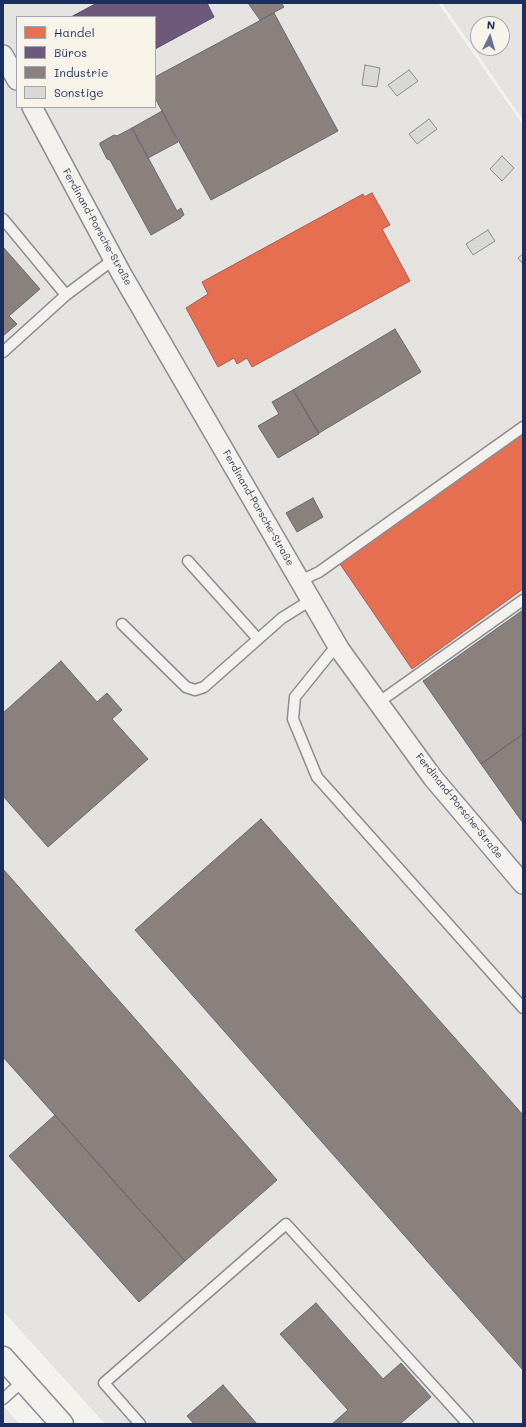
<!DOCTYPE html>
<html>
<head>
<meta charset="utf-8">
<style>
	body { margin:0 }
	#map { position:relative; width:526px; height:1427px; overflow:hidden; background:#f4f2ec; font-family:Mali,sans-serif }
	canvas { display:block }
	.frame { position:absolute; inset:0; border:4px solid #1b2f5e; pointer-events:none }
	.legend { position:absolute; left:16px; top:16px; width:140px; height:92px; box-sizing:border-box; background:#f7f3e8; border:1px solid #9fa5b1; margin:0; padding:5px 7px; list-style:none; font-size:12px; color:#1b2f5e }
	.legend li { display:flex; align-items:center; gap:8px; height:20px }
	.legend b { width:20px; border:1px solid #9fa5b1 }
	.north { position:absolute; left:470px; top:16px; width:40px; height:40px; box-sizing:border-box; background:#f7f3e8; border:1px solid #9fa5b1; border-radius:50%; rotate:5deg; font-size:11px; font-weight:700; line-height:16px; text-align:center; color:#1b2f5e }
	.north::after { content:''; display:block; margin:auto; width:14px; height:18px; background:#677390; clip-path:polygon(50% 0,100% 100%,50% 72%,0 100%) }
</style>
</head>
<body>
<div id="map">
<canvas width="526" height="1427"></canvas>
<div class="frame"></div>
<ul class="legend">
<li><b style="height:11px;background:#e76f51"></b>Handel</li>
<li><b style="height:11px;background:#6d597a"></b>Büros</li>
<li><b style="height:11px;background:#8a817c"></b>Industrie</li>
<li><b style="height:11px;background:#d8d8d5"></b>Sonstige</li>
</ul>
<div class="north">N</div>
</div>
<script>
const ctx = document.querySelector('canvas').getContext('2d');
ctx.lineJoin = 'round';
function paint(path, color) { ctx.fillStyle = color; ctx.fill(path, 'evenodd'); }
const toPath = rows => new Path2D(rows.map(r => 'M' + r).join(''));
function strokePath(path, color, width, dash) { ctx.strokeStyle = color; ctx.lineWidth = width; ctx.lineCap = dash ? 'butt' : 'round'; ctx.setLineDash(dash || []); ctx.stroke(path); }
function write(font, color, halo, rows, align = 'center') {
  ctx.font = font + ' Mali,sans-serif'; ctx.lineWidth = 4; ctx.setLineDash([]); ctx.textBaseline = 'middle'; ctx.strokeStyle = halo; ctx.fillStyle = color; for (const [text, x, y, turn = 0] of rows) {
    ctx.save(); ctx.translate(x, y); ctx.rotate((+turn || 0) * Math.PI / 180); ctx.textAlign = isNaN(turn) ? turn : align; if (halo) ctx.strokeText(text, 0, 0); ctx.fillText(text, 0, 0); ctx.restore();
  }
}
paint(toPath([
	[3,3,438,3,523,125,523,1424,105,1424,3,1311],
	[17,17,155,17,155,107,17,107],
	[442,3,523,3,523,120],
	[478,24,502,24,502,48,478,48],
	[3,1405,19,1424,3,1424]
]), '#e4e3df');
const shops = toPath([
	[372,193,390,225,382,229,410,281,252,367,247,358,237,364,234,358,218,367,186,308,208,294,202,282,363,194,364,197,372,193],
	[523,433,523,589,412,669,340,564,523,433]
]);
paint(shops, '#e76f51');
strokePath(shops, '#aa5c55', 1);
const offices = toPath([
	[97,3,207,3,214,17,155,49,155,17,71,17,97,3]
]);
paint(offices, '#6d597a');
strokePath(offices, '#544c72', 1);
const industry = toPath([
	[248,3,281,3,284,7,260,20,248,3],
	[274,13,338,131,211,200,155,98,155,77,274,13],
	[162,111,178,142,148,158,132,128,162,111],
	[132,128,177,211,181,208,184,215,181,217,181,218,151,235,110,160,107,159,100,145,100,143,114,135,117,136,132,128],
	[3,247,40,289,9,316,17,324,3,336,3,247],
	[395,329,421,372,319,433,293,390,395,329],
	[293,390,319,434,278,458,258,426,279,414,272,402,293,390],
	[313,498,323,517,297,532,286,513,313,498],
	[523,610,523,734,481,764,423,681,523,610],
	[61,661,97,702,107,693,122,710,112,719,148,759,48,847,3,796,3,713,61,661],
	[523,734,523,823,481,764,523,734],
	[261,819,523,1115,523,1370,135,930,261,819],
	[3,869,277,1180,185,1261,3,1057,3,869],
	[55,1115,185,1261,139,1302,9,1156,55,1115],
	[316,1303,383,1379,401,1363,431,1397,400,1424,332,1424,348,1410,280,1334,316,1303],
	[223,1385,257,1424,194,1424,187,1416,223,1385]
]);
paint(industry, '#8a817c');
strokePath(industry, '#696873', 1);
const building = toPath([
	[365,65,380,68,377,87,362,85,365,65],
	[409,70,418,81,397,96,388,85,409,70],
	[429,119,437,129,417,144,409,134,429,119],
	[502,156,514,168,502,181,490,169,502,156],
	[488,230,495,241,473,255,466,244,488,230],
	[523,254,523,264,518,258,523,254]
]);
paint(building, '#d8d8d5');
strokePath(building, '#898c92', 1);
const lane = toPath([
	[3,219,66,295,114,259],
	[3,352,66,295],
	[188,561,258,639],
	[300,581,319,572,523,427],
	[122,624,186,687,195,690,204,687,282,618,311,600],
	[337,645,295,697,293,719,317,777,523,1008],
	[379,702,523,600],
	[3,1399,24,1380],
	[140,1424,104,1383,286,1224,468,1424]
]);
const street = toPath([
	[3,55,17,80],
	[32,107,121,273,340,650,433,778,523,884]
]);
const secondary = toPath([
	[3,1358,62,1424]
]);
strokePath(lane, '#898c92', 13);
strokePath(street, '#898c92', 22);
strokePath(secondary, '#898c92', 25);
strokePath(lane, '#f2f1ed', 10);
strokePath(street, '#f2f1ed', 19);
strokePath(secondary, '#f2f1ed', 22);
write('10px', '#1b2f5e', '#f7f3e8', [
	["Ferdinand-Porsche-Straße",97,227,61],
	["Ferdinand-Porsche-Straße",258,508,60],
	["Ferdinand-Porsche-Straße",459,806,51]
]);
</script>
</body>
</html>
